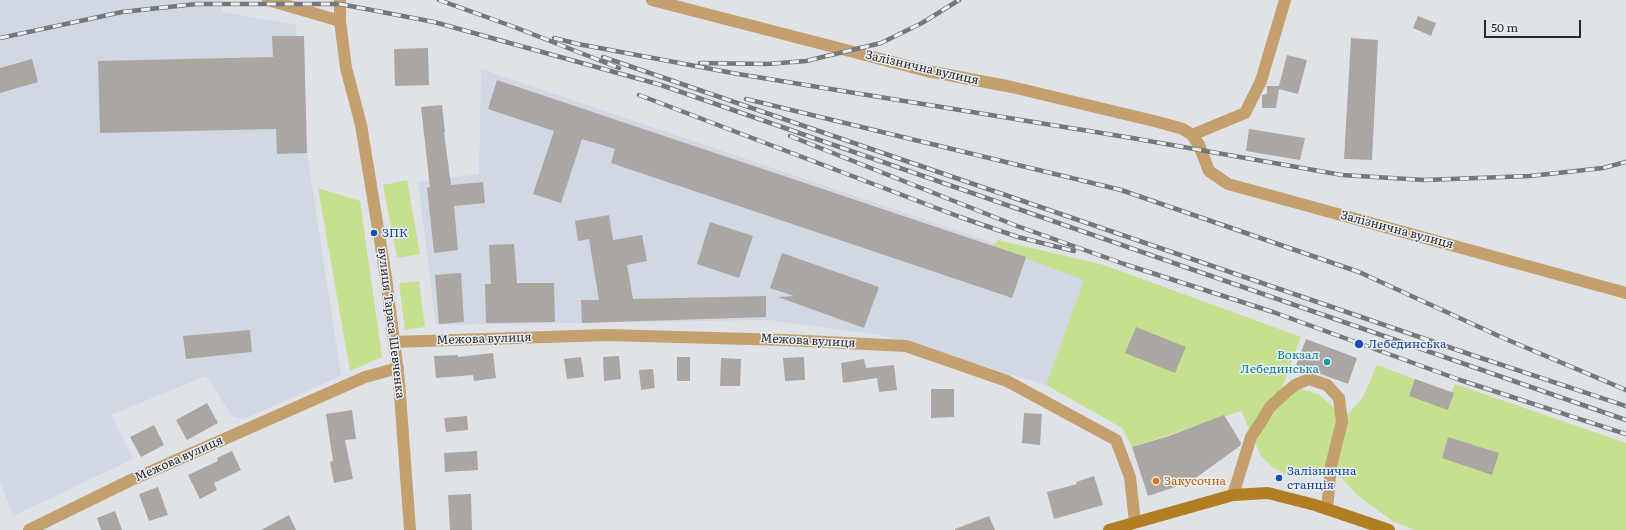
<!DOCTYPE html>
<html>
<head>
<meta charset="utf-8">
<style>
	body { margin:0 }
	#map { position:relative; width:1626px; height:530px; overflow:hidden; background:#dfe3e8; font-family:Literata,serif }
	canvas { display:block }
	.scale { position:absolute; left:1484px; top:20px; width:97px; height:18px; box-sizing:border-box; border:2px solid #27282a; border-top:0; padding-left:5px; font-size:12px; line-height:14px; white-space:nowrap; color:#27282a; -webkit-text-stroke:3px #ecf0f5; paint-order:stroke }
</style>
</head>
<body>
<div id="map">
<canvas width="1626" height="530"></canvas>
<div class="scale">50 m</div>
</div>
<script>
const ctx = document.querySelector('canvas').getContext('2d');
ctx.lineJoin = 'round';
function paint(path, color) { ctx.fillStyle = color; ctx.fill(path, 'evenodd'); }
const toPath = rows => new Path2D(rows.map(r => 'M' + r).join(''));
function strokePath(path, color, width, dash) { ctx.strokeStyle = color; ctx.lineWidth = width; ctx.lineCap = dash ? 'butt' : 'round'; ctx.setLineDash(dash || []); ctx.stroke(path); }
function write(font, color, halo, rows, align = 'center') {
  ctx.font = font + ' Literata,serif'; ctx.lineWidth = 3; ctx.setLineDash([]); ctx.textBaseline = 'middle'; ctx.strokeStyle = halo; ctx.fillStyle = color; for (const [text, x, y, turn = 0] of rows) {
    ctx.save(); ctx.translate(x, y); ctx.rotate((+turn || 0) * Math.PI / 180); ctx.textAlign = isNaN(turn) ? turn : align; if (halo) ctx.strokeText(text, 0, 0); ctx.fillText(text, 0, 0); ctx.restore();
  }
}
paint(toPath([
	[0,0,221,0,222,12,296,25,307,153,341,376,244,419,232,416,206,376,111,415,133,459,13,516,0,481],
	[481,69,996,244,1085,280,1046,385,886,336,769,320,436,325,418,182,479,174]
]), '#d0d8e3');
paint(toPath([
	[407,180,420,254,397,258,383,185],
	[318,188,360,201,382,357,350,371],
	[998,240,1104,265,1301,337,1278,399,1300,389,1309,391,1320,395,1333,407,1342,421,1363,397,1377,365,1451,393,1455,384,1626,443,1626,530,1415,530,1394,522,1358,496,1331,466,1311,476,1297,476,1285,474,1271,466,1261,456,1241,411,1132,447,1122,428,1046,385,1084,280,993,246],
	[419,281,425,327,405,330,399,283]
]), '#c6e090');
paint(toPath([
	[1418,16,1436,23,1431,36,1413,28],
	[272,36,304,36,307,153,277,154,276,129,100,133,98,61,273,57],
	[1351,38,1378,40,1372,160,1344,159],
	[428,48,429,85,395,86,394,49],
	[1287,55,1307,60,1298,94,1279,89,1276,108,1262,108,1262,95,1267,94,1267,86,1279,86],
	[32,59,38,82,0,93,0,68],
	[497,80,1026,257,1012,298,611,163,615,149,582,139,561,203,533,194,554,131,488,109],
	[442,105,445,132,444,132,451,185,483,182,485,203,454,206,458,250,434,253,427,188,430,187,421,107],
	[1249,129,1305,138,1300,160,1246,151],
	[609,215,613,240,642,235,647,261,627,265,633,299,766,296,766,317,582,323,581,300,599,300,589,239,578,241,575,221],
	[710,222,753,236,739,278,697,264],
	[514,244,517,283,554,283,555,322,486,323,485,284,491,284,489,245],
	[782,253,879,287,864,328,778,297,794,296,770,288],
	[461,273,464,322,439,324,435,275],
	[1136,327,1186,347,1175,373,1125,353],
	[250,330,252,352,186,359,183,336],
	[1306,339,1357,358,1348,384,1296,365],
	[493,353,496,378,474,381,473,375,436,378,434,356,458,355,458,357],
	[619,356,621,379,604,381,603,357],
	[581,357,584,377,567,379,564,359],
	[677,357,690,357,690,381,677,381],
	[804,357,805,380,785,381,783,358],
	[721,358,741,359,740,386,720,386],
	[864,359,866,368,894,365,897,390,879,392,877,378,843,383,841,363],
	[653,369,655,388,641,390,639,370],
	[1415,379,1454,393,1448,410,1409,396],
	[931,389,954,389,954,417,931,418],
	[207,403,218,423,187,440,176,420],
	[352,410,356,439,345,440,353,479,334,483,330,462,333,461,326,414],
	[1024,413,1042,414,1040,445,1022,443],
	[1224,415,1241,443,1240,446,1190,482,1148,496,1132,447,1169,436],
	[467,416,468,430,446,432,444,418],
	[154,425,164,445,141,457,130,437],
	[1448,437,1499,453,1492,475,1442,458],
	[232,451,241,470,214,483,217,490,200,499,188,475,218,461,217,458],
	[477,451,478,470,445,472,444,453],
	[1094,476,1103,505,1054,519,1047,492,1077,484,1076,482],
	[158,487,168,515,149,521,139,494],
	[471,494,472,530,450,530,448,495],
	[115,511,122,530,101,530,97,518],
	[289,515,296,530,261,530],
	[989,516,995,530,955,530,955,529]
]), '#aba6a2');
strokePath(toPath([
	[268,0,340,21],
	[652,0,927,71,1012,87,1158,122,1183,129,1192,135,1199,145,1209,171,1228,184,1626,293],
	[1192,135,1245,113,1261,81,1285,0],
	[394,342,607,335,785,340,906,346,1007,381,1116,440,1130,477,1135,522],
	[1233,495,1251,437,1261,422,1270,407,1283,395,1295,385,1309,379,1327,385,1339,398,1342,422,1331,466,1327,509],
	[29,530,129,481,365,377,398,368]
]), '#c3a06d', 12);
strokePath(toPath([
	[340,0,340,21,346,68,361,125,386,277,399,381,410,530]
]), '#c3a06d', 12);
strokePath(toPath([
	[1109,530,1233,495,1268,493,1315,505,1389,530]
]), '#b27e24', 12);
const rail = toPath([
	[439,0,517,28,619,68],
	[0,38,122,12,196,4,340,4,434,22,661,85,1626,420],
	[554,38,578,44,738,74,1132,138,1342,175,1424,180,1530,176,1603,168,1626,162],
	[603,57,1469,354,1626,406],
	[700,63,767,64,806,61,881,43,922,23,959,0],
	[639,95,960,217,1018,237,1074,251],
	[746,99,1121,190,1359,272,1501,337,1626,390],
	[790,136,1017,226,1124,264,1273,312,1460,380,1626,434]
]);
strokePath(rail, '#75777a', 4.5);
strokePath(rail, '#ecf0f5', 3, [9]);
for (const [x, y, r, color] of [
	[374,233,4,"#1a4fb4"],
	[1359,344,5,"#1a4fb4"],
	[1327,362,4,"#0f9aa8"],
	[1279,478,4,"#1a4fb4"],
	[1156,481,4,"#e8710a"]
]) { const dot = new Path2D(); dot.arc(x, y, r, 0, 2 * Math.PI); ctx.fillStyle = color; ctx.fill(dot); strokePath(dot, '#ecf0f5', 1.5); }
write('12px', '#27282a', '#ecf0f5', [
	["Залізнична вулиця",922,68,13],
	["Залізнична вулиця",1397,230,15],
	["вулиця Тараса Шевченка",391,323,83],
	["Межова вулиця",484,339,-2],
	["Межова вулиця",808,341,3],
	["Межова вулиця",179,459,-24]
]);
write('12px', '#164399', '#ecf0f5', [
	["ЗПК",382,233],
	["Лебединська",1368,344],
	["Залізнична",1287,471],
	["станція",1287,485]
], 'left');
write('12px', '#0d838f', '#ecf0f5', [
	["Вокзал",1319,355],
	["Лебединська",1319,369]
], 'right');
write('12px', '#c56008', '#ecf0f5', [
	["Закусочна",1164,481]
], 'left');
</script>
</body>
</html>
